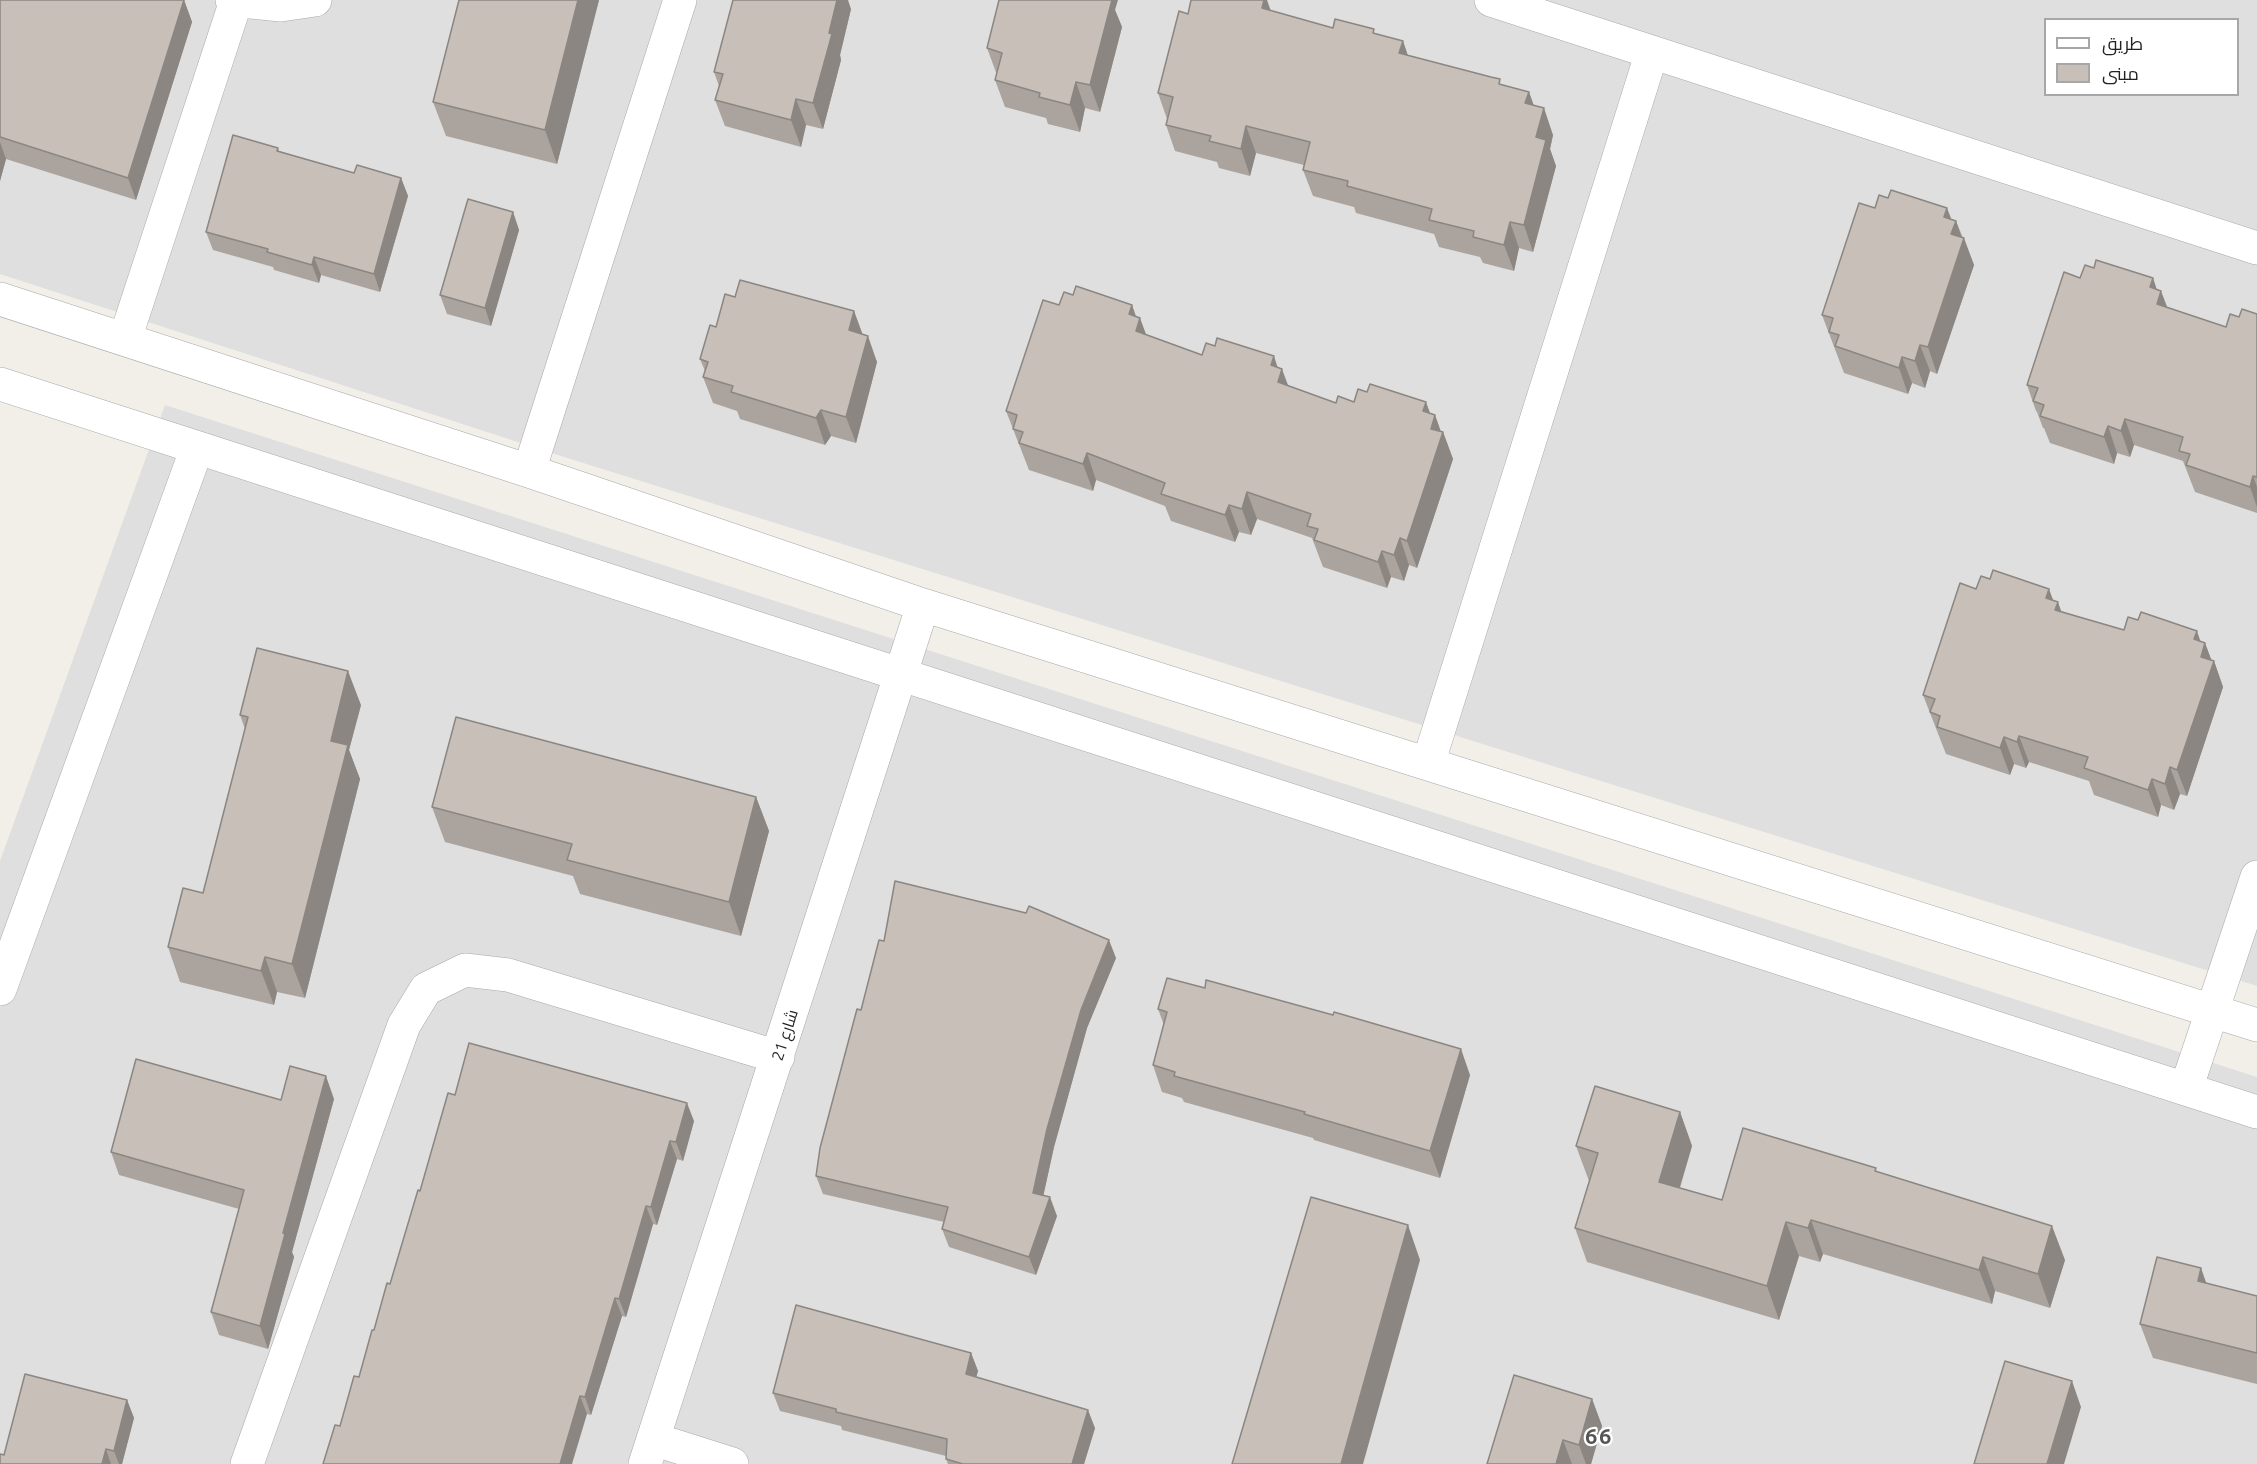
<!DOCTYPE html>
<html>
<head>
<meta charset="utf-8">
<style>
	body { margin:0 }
	#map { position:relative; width:2257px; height:1464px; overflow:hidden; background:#f2efe9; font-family:Ubuntu,Cairo,sans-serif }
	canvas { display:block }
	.legend { position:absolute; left:2044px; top:18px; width:195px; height:78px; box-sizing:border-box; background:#fff; border:2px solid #a7a7a7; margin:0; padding:8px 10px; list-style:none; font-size:18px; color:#222 }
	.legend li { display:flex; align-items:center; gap:12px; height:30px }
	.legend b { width:30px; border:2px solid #a7a7a7 }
</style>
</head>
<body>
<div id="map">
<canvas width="2257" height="1464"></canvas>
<ul class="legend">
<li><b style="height:8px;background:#fff"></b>طريق</li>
<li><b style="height:16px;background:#c7bfb8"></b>مبنى</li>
</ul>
</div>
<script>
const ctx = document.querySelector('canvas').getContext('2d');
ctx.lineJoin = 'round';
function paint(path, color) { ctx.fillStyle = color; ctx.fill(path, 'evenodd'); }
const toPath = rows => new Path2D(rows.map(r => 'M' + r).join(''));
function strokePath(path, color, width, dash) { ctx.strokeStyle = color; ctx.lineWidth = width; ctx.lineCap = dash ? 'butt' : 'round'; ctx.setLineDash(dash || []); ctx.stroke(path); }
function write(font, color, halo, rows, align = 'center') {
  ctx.font = font + ' Ubuntu,Cairo,sans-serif'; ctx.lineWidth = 4.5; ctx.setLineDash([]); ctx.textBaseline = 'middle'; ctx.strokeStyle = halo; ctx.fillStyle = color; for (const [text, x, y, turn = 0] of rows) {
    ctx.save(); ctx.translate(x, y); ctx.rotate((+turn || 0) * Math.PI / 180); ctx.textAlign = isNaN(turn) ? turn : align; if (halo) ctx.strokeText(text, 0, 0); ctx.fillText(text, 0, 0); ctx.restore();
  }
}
paint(toPath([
	[0,0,2257,0,2257,986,564,457,0,274],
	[2046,20,2238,20,2238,94,2046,94],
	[165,405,2257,1077,2257,1464,0,1464,0,861]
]), '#e0dfdf');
const minor = toPath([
	[232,0,281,5,315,0],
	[1491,0,2257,248],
	[0,299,529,471,923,605,2257,1025],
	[125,339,236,1],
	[0,384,2257,1112],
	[529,471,680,0],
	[1428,764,1652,52],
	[0,989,197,448],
	[2186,1089,2257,877],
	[653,1439,732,1464],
	[247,1464,404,1025,426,989,465,970,508,975,778,1057],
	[645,1464,923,605]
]);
strokePath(minor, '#a9a9a9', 34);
strokePath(minor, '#fff', 33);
paint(toPath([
	[0,0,184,0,192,22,136,200,6,159,0,181],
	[459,0,599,0,557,164,446,136,433,102],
	[851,9,840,55,841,60,823,129,806,125,801,147,725,126,715,100,719,86,714,72],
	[1115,10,1122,27,1100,112,1085,108,1080,132,1048,124,1046,118,1005,107,995,80,997,75,987,48],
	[1270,10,1333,28,1376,34,1403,41,1408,56,1502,85,1529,92,1534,106,1553,135,1550,149,1556,166,1533,252,1519,248,1514,271,1483,263,1480,257,1439,247,1434,234,1356,213,1354,207,1313,196,1303,170,1304,165,1256,153,1250,176,1219,168,1217,162,1175,151,1166,125,1167,119,1158,93,1188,14],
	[278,148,279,151,354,173,401,178,408,196,380,292,321,275,319,283,274,270,273,267,213,250,206,232],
	[1875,208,1956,221,1974,265,1937,374,1930,371,1925,388,1912,383,1908,394,1844,373,1822,315],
	[513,212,519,230,491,326,447,314,440,295],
	[2094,268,2153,278,2157,290,2167,307,2226,327,2239,317,2257,314,2257,513,2195,492,2183,461,2134,445,2130,457,2117,453,2114,464,2050,443,2044,428,2043,428,2037,412,2036,411,2027,385,2080,278],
	[735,297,854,311,862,334,877,362,856,443,831,436,825,445,740,419,737,411,713,403,703,377,705,371,700,359,716,327],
	[1059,305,1132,305,1136,316,1146,335,1202,355,1278,368,1288,386,1336,403,1354,402,1435,415,1441,432,1443,432,1453,459,1417,568,1409,565,1404,581,1391,577,1387,588,1323,567,1312,538,1257,519,1251,535,1239,532,1235,542,1171,521,1165,506,1096,480,1093,491,1029,470,1006,411],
	[1990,579,2053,600,2061,611,2124,630,2205,643,2211,660,2214,661,2223,687,2187,796,2180,794,2174,810,2161,805,2158,817,2094,795,2089,781,2029,762,2026,768,2014,764,2010,775,1946,754,1923,695,1976,589],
	[361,705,349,750,360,779,305,998,277,992,274,1005,180,982,168,947,203,893,245,729,240,715],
	[756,797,769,831,741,936,580,894,573,876,445,842,432,807],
	[1116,958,1087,1028,1054,1147,1043,1196,1057,1216,1036,1275,949,1247,942,1229,944,1222,823,1194,816,1176,861,1010],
	[1158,1009,1470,1075,1440,1178,1314,1140,1313,1138,1184,1102,1182,1098,1162,1092,1153,1065,1164,1025],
	[455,1095,694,1121,683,1161,677,1159,657,1225,653,1224,626,1317,622,1316,591,1415,587,1414,340,1426,359,1377,420,1191],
	[334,1099,292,1252,294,1257,268,1349,219,1335,211,1312,239,1209,119,1175,111,1152,281,1100],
	[1680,1112,1692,1146,1680,1188,1722,1200,1877,1172,2065,1260,2050,1308,1995,1291,1992,1304,1823,1254,1820,1262,1799,1256,1779,1320,1587,1262,1575,1228,1589,1181,1576,1146],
	[2206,1283,2257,1296,2257,1384,2153,1358,2140,1324],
	[971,1353,978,1371,976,1377,1095,1428,1084,1464,948,1464,946,1459,946,1456,842,1430,841,1426,780,1411,773,1393],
	[1592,1399,1602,1426,1591,1464,1487,1464],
	[127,1400,134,1418,122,1464,0,1464,4,1455]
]), '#aba49e');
paint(toPath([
	[184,0,192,22,136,200,128,178],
	[578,0,599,0,557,164,545,130],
	[834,0,848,0,851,9,840,55,841,60,823,129,813,103,829,33],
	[1103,0,1118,0,1115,10,1122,27,1100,112,1090,85],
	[1264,0,1267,0,1275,23,1262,8],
	[1403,41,1412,68,1399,53],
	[1076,82,1085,108,1080,132,1070,105],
	[1529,92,1538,118,1525,103],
	[796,99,806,125,801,147,791,120],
	[1544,108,1553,135,1550,149,1556,166,1533,252,1524,225,1536,137],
	[1246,126,1256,153,1250,176,1241,149],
	[0,142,6,159,0,181],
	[401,178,408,196,380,292,374,274],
	[1947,208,1954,226,1956,221,1963,241,1964,238,1974,265,1937,374,1928,347,1944,217],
	[513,212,519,230,491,326,485,308],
	[1510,222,1519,248,1514,271,1504,245],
	[314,257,321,275,319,283,312,265],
	[2153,278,2159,297,2161,291,2171,317,2167,330,2150,287],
	[1132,305,1138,324,1140,318,1150,345,1146,358,1129,314],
	[854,311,864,338,849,330],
	[868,336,877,362,856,443,846,417],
	[1920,345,1930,371,1925,388,1915,361],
	[1274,356,1280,375,1282,369,1292,396,1288,409,1271,365],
	[1902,357,1912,383,1908,394,1899,368],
	[1426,402,1433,421,1435,415,1442,435,1443,432,1453,459,1417,568,1407,541,1423,411],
	[821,410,831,436,825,445,816,418],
	[2125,419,2134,445,2130,457,2121,431],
	[2108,426,2117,453,2114,464,2104,437],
	[1087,453,1096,480,1093,491,1083,464],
	[2253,476,2257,487,2257,507,2250,487],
	[1247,492,1257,519,1251,535,1242,509],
	[1229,505,1239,532,1235,542,1225,515],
	[1400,538,1409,565,1404,581,1394,555],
	[1382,551,1391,577,1387,588,1378,562],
	[2049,589,2056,608,2058,602,2067,628,2046,598],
	[2197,631,2203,649,2205,643,2213,664,2214,661,2223,687,2187,796,2177,770,2194,639],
	[348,671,361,705,349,750,360,779,305,998,292,964,331,741],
	[2019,736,2029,762,2026,768,2017,742],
	[2004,737,2014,764,2010,775,2000,748],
	[2170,767,2180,794,2174,810,2165,784],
	[2152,779,2161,805,2158,817,2148,790],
	[756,797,769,831,741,936,729,902],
	[1109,940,1116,958,1087,1028,1054,1147,1040,1211,1033,1193,1047,1129,1081,1010],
	[265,957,277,992,274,1005,261,971],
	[1461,1049,1470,1075,1440,1178,1430,1151],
	[326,1076,334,1099,292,1252,294,1257,268,1349,260,1326,283,1233],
	[687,1103,694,1121,683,1161,676,1142],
	[1680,1112,1692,1146,1671,1216,1659,1182],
	[670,1141,677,1159,657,1225,651,1207],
	[1050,1197,1057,1216,1036,1275,1029,1257],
	[646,1206,653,1224,626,1317,619,1299],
	[1811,1220,1823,1254,1820,1262,1808,1228],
	[1786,1222,1799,1256,1779,1320,1767,1286],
	[1408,1225,1420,1260,1363,1464,1341,1464],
	[2052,1226,2065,1260,2050,1308,2038,1274],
	[1983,1257,1995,1291,1992,1304,1979,1270],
	[2201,1268,2213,1302,2198,1281],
	[615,1298,622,1316,591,1415,585,1397],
	[971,1353,978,1371,972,1392,966,1374],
	[2072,1381,2081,1407,2064,1464,2047,1464],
	[580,1396,587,1414,572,1464,560,1464],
	[1592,1399,1602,1426,1591,1464,1586,1464,1579,1445],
	[127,1400,134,1418,122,1464,119,1464,114,1451],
	[1088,1410,1095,1428,1084,1464,1072,1464],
	[1563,1440,1572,1464,1556,1464],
	[106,1449,111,1464,102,1464]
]), '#8b8681');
const building = toPath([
	[0,0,184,0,128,178,0,137,0,0],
	[459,0,578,0,545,130,433,102,459,0],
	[733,0,837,0,829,33,832,34,813,103,796,99,791,120,715,100,723,74,714,72,733,0],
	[999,0,1112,0,1090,85,1076,82,1070,105,1039,97,1040,93,995,80,1002,53,987,48,999,0],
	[1191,0,1264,0,1262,8,1333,28,1335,19,1374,29,1373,33,1403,41,1399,53,1491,77,1500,79,1499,84,1529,92,1525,103,1544,108,1536,137,1546,140,1524,225,1510,222,1504,245,1473,237,1474,231,1429,220,1432,209,1347,186,1348,181,1303,170,1310,142,1246,126,1241,149,1209,141,1211,136,1166,125,1173,97,1158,93,1179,11,1188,14,1191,0],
	[233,135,278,148,277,151,354,173,357,165,401,178,374,274,314,257,312,265,267,252,268,249,206,232,233,135],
	[1891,190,1947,208,1944,217,1956,221,1951,234,1964,238,1928,347,1920,345,1915,361,1902,357,1899,368,1835,346,1839,335,1829,332,1833,318,1822,315,1859,203,1875,208,1879,195,1888,198,1891,190],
	[468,199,513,212,485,308,440,295,468,199],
	[2096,260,2153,278,2150,287,2161,291,2157,304,2226,327,2230,314,2239,317,2242,309,2257,314,2257,477,2253,476,2250,487,2186,465,2190,454,2179,451,2183,437,2125,419,2121,431,2108,426,2104,437,2040,416,2044,405,2033,401,2038,388,2027,385,2064,272,2080,278,2085,265,2094,268,2096,260],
	[740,280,854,311,849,330,868,336,846,417,821,410,816,418,731,392,733,386,703,377,708,362,700,359,710,325,716,327,725,294,735,297,740,280],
	[1076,286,1132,305,1129,314,1140,318,1136,331,1202,355,1206,343,1215,346,1217,338,1274,356,1271,365,1282,369,1278,382,1336,403,1338,396,1354,402,1358,389,1367,392,1370,384,1426,402,1423,411,1435,415,1431,429,1443,432,1407,541,1400,538,1394,555,1382,551,1378,562,1314,540,1318,529,1307,526,1311,514,1247,492,1242,509,1229,505,1225,515,1161,494,1165,483,1087,453,1083,464,1019,443,1023,432,1013,429,1017,415,1006,411,1043,300,1059,305,1064,292,1073,295,1076,286],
	[1993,570,2049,589,2046,598,2058,602,2055,610,2124,630,2128,617,2138,620,2141,612,2197,631,2194,639,2205,643,2201,657,2214,661,2177,770,2170,767,2165,784,2152,779,2148,790,2084,768,2088,757,2019,736,2017,742,2004,737,2000,748,1937,727,1940,716,1930,712,1935,699,1923,695,1960,583,1976,589,1981,576,1990,579,1993,570],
	[257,648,348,671,331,741,348,745,292,964,265,957,261,971,168,947,183,888,203,893,248,717,240,715,257,648],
	[456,717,756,797,729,902,567,860,572,844,432,807,456,717],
	[895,881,1026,913,1029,906,1109,940,1081,1010,1047,1129,1033,1193,1050,1197,1029,1257,942,1229,948,1207,816,1176,820,1148,857,1009,861,1010,879,940,884,941,895,881],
	[1167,978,1205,988,1206,980,1333,1015,1334,1012,1461,1049,1430,1151,1304,1114,1305,1112,1174,1076,1175,1072,1153,1065,1167,1012,1158,1009,1167,978],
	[469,1043,687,1103,676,1142,670,1141,651,1207,646,1206,619,1299,615,1298,585,1397,580,1396,560,1464,323,1464,335,1425,340,1426,354,1376,359,1377,372,1330,374,1330,387,1283,390,1284,418,1190,420,1191,448,1093,455,1095,469,1043],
	[136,1059,281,1100,290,1066,326,1076,283,1233,285,1234,260,1326,211,1312,244,1190,111,1152,136,1059],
	[1595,1086,1680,1112,1659,1182,1722,1200,1743,1128,1876,1168,1875,1171,2052,1226,2038,1274,1983,1257,1979,1270,1811,1220,1808,1228,1786,1222,1767,1286,1575,1228,1598,1153,1576,1146,1595,1086],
	[1311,1197,1408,1225,1341,1464,1232,1464,1311,1197],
	[2157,1257,2201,1268,2198,1281,2257,1296,2257,1353,2140,1324,2157,1257],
	[796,1305,971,1353,966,1374,1088,1410,1072,1464,963,1464,946,1459,947,1439,836,1412,836,1409,773,1393,796,1305],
	[2005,1361,2072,1381,2047,1464,1974,1464,2005,1361],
	[25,1374,127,1400,114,1451,106,1449,102,1464,0,1464,0,1454,4,1455,25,1374],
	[1514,1375,1592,1399,1579,1445,1563,1440,1556,1464,1487,1464,1514,1375]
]);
paint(building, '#c7bfb8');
strokePath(building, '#8b8681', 1.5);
write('16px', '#222', '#fff', [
	["شارع 21",785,1035,-72]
]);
ctx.letterSpacing = '1.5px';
write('bold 22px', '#555', '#fff', [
	["66",1599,1437]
]);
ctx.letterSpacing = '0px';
</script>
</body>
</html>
